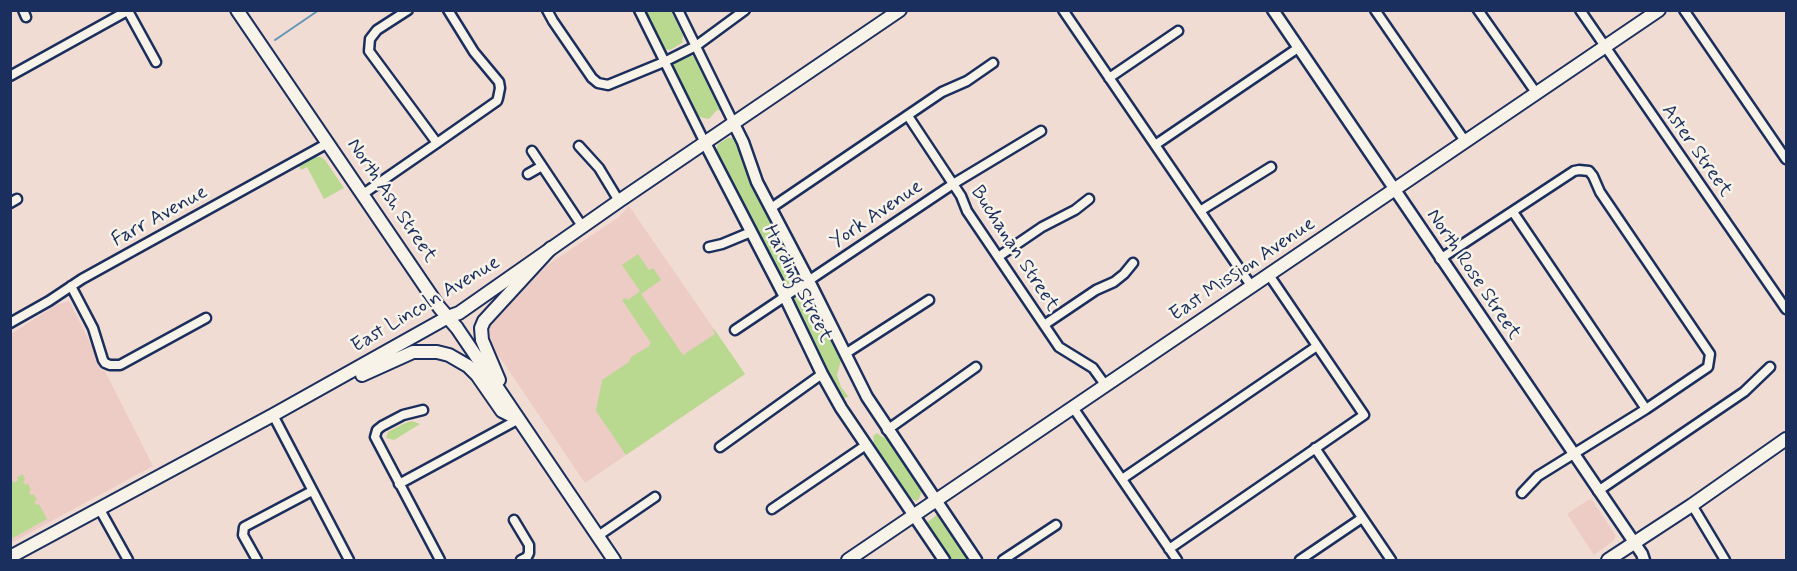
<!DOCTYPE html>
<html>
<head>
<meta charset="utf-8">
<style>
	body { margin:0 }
	#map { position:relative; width:1797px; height:571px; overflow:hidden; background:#f1dcd4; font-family:Mynerve,sans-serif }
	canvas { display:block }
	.frame { position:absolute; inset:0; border:12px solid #1b2f5e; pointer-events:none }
</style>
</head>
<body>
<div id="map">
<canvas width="1797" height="571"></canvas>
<div class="frame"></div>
</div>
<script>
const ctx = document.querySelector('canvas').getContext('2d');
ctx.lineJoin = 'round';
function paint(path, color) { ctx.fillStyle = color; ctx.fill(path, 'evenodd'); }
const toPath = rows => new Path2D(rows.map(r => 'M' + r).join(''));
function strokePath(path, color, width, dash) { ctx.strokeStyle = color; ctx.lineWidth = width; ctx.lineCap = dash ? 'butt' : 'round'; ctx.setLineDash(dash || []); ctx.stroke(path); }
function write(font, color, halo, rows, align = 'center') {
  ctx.font = font + ' Mynerve,sans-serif'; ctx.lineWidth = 5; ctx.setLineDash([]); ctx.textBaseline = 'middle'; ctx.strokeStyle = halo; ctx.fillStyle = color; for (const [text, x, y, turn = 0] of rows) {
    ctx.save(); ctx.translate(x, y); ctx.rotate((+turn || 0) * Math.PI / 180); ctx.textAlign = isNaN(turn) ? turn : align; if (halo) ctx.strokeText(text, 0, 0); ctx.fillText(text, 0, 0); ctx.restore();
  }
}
paint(toPath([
	[629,206,745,374,585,483,486,337,485,333,488,328,546,266,619,217],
	[69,301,95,352,96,359,101,370,105,371,153,466,11,543,11,334,56,305],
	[1588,500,1592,500,1616,536,1613,541,1594,555,1567,514]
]), '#edccc6');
paint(toPath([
	[641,11,671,11,683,35,682,43,670,50,662,49],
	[687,56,693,56,697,61,723,112,717,110,709,119,700,117,696,118,672,69,675,62],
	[733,136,736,138,799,273,798,280,790,285,783,284,714,149,716,150,718,144,728,138,732,138],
	[315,157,321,157,325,160,344,188,324,199,307,167,301,170,299,166],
	[638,254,649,270,653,268,661,280,641,294,683,355,715,334,713,330,714,329,745,374,626,455,596,411,602,380,629,362,631,357,648,347,651,343,622,300,626,298,628,300,640,291,622,265],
	[801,294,808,294,810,296,842,357,837,375,841,387,849,397,846,397,844,399,844,406,793,302,795,297],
	[412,421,420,424,394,440,386,438,388,432,405,423],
	[877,433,882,437,887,436,923,488,919,499,916,501,910,498,908,499,871,444,874,441,873,436],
	[23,474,25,480,23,481,25,485,28,484,31,490,29,492,31,495,33,494,37,500,34,502,36,505,39,504,47,519,11,539,11,481,12,480,14,483,18,480,17,477],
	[938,514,942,516,972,560,948,560,926,526,926,523]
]), '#b9d890');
strokePath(toPath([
	[275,40,319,10]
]), '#6196b6', 2);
const minor = toPath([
	[23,10,26,17],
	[408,10,377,30,370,39,369,51,437,143],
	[547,10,553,21,592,78,598,83,608,85,664,62,696,46,745,10],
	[639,10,705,143],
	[678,10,734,124],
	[1063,10,1252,287],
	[1375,10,1465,141],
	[1478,10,1537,94],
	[1580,10,1786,309],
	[1684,10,1786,159],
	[128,11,156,62],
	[10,76,129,10],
	[1109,78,1178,31],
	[908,116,961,196,967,211,1059,347,1093,368,1106,386],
	[1155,145,1298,48],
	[579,146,599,168,619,201],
	[532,151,582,226],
	[528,174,542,166],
	[363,194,437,143,497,101,498,98,500,88,499,82,474,52,448,10],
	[10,203,17,199],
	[771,208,942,92,967,81,993,63],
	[1200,211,1271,167],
	[1513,212,1646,409],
	[709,247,722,244,751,232],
	[998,257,1042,227,1075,210,1089,199],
	[1440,259,1574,171,1579,170,1589,171,1593,176,1600,192,1710,354,1708,367,1646,409,1538,476,1522,493],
	[71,286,93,328,103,360,105,363,110,365,120,365,206,318],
	[10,323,49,301,82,279,328,143],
	[1044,325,1096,290,1114,282,1124,274,1133,263],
	[735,330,953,184,1041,131],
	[845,354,929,300],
	[1074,409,1177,560],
	[423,410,403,415,382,426,377,430,375,437,440,560],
	[273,415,349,560],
	[887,430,976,367],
	[720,447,822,374],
	[1315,448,1391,560],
	[1122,479,1317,346],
	[399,484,519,419],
	[1598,491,1744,392,1770,367],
	[1692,505,1725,560],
	[99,508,128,560],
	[772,509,866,445],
	[514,520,529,545,529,553,527,557,521,560],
	[598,536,655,497],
	[1169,549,1364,415,1269,275],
	[257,560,243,535,244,527,312,491],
	[1003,560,1056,525],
	[1300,560,1362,518]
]);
const tertiary = toPath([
	[1273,10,1642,554,1644,560],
	[734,124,743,142,757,182,809,281,867,397,976,560],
	[705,143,785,297,822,374,841,408,944,560]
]);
const secondary = toPath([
	[448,317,459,313,619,201,900,10],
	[848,560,1659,10],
	[1608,560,1692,505,1786,439]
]);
const primary = toPath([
	[237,10,439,307,457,328,614,560],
	[362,375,413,352,437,352,449,355,468,366,477,375,502,411,518,419],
	[499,380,482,340,481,328,484,321,551,248],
	[10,557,273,415,448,317]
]);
strokePath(minor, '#1b2f5e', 13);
strokePath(tertiary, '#1b2f5e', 15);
strokePath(secondary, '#1b2f5e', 16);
strokePath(primary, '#1b2f5e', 16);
strokePath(minor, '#f7f3e8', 8);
strokePath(tertiary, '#f7f3e8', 10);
strokePath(secondary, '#f7f3e8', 12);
strokePath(primary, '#f7f3e8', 12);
write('20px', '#1b2f5e', '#f7f3e8', [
	["Aster Street",1696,151,55],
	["North Ash Street",391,201,56],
	["York Avenue",877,215,-34],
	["Farr Avenue",160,217,-29],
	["Buchanan Street",1014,249,57],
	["East Mission Avenue",1243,270,-34],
	["North Rose Street",1473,275,56],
	["Harding Street",797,284,63],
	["East Lincoln Avenue",426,305,-31]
]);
</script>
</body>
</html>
